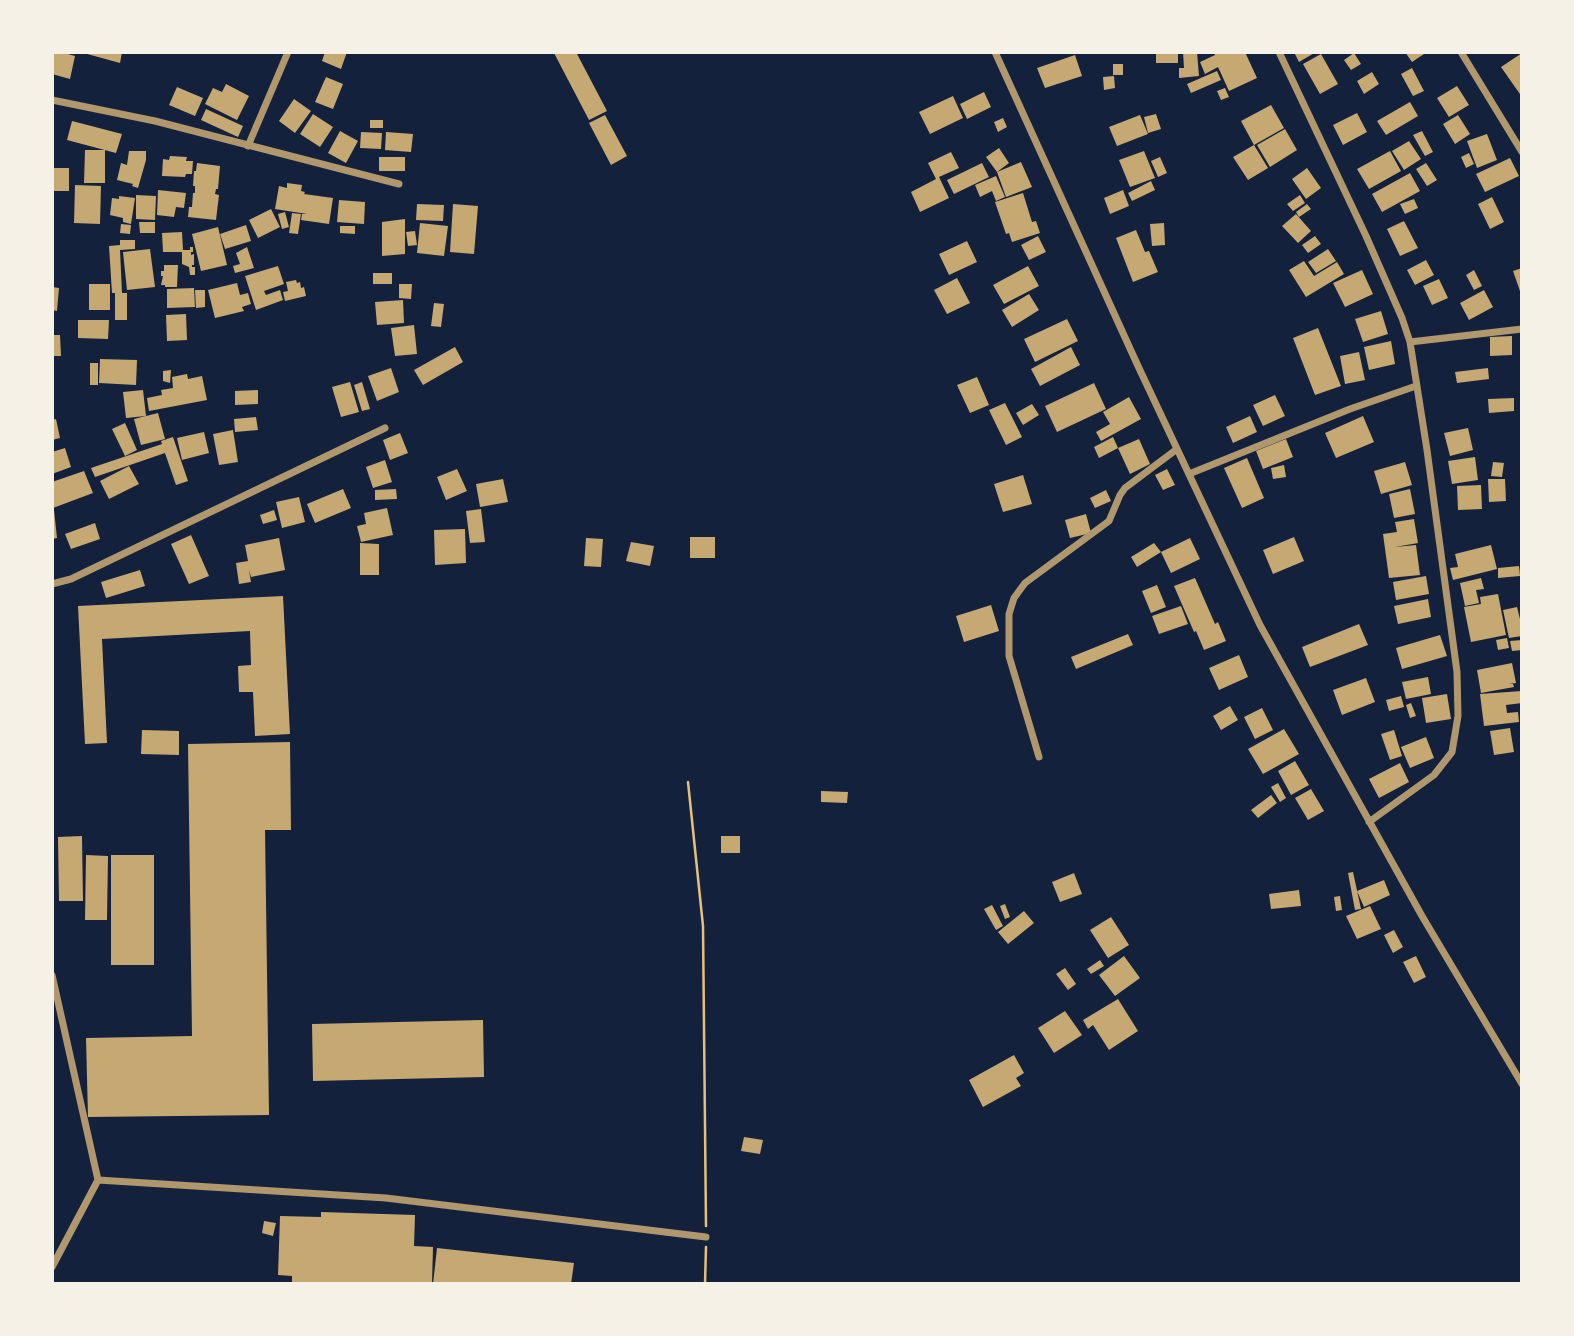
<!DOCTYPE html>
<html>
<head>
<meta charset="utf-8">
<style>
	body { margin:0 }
	#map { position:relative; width:1574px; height:1336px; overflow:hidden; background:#14213d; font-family:"Exo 2",sans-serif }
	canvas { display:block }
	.frame { position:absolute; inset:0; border:54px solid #f6f1e7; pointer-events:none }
</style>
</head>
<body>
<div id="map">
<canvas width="1574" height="1336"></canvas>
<div class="frame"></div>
</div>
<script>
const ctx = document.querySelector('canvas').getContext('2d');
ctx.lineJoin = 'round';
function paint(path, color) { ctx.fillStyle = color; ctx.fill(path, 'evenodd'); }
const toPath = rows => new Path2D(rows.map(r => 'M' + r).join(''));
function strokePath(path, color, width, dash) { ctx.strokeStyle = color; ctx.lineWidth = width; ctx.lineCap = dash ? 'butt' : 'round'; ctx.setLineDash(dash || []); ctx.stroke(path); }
paint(toPath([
	[53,52,61,52,75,56,70,79,52,74],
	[80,52,122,52,120,63],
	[325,52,347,52,341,69,322,61],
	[556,52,576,52,607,111,589,120,554,53],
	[1156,52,1178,52,1178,63,1156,63],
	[1183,52,1197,52,1199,76,1179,78,1179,68,1184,68],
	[1214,52,1245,52,1257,78,1229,91,1218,67,1205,74,1200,62,1215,55],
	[1294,52,1316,52,1299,62],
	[1405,52,1427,52,1412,62],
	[1354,53,1361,64,1351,70,1344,60],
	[1522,53,1522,97,1501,67],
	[1321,54,1338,84,1320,94,1303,64],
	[1075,55,1082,76,1045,88,1037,68],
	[1113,64,1123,64,1123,75,1113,75],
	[1412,68,1424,91,1413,96,1401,74],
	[1217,71,1221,80,1191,93,1187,84],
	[1372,72,1379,84,1364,94,1357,81],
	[1114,76,1115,88,1104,90,1103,77],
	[326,77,343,84,333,109,315,102],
	[226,84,249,96,237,120,205,104,213,88,222,92],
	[1457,86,1469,105,1449,117,1437,98],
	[177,87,203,98,195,116,169,105],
	[1225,88,1229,97,1221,100,1217,91],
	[984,92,991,107,967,119,960,104],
	[953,96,963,118,930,134,919,112],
	[294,99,311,111,295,133,279,121],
	[1410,102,1418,116,1386,135,1377,121],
	[1271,105,1284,128,1254,145,1268,168,1248,180,1233,157,1254,145,1241,121],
	[206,109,243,126,238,137,201,120],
	[1357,113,1367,132,1343,145,1333,125],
	[313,114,333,127,320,147,300,134],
	[1156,114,1161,129,1148,133,1144,117],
	[605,115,627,156,611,165,589,123],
	[1140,115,1148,134,1117,146,1109,127],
	[1458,115,1470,134,1455,144,1443,124],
	[1003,118,1007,127,998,132,994,122],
	[370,120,383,120,383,128,370,128],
	[72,121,122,134,116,153,67,140],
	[1285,129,1297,150,1270,167,1257,145],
	[340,131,358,141,346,163,328,153],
	[1422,131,1433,152,1425,156,1413,135],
	[361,132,382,133,381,149,360,148],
	[386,132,413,134,411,152,385,150],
	[1487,134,1497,160,1477,168,1467,141],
	[1409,141,1421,159,1404,170,1392,151],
	[999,148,1009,163,997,172,986,157],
	[85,150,105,150,105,183,84,183],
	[129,151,146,151,146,160,138,188,132,186,133,184,117,180,121,163,127,165],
	[1144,151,1155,178,1130,187,1119,160],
	[1390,151,1401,171,1369,189,1357,169],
	[951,152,959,168,939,177,949,198,920,212,911,192,936,179,928,163],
	[1469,153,1474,164,1466,168,1461,157],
	[170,156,187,157,186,161,193,161,192,174,186,174,185,177,162,176,163,159,169,160],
	[379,157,405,157,405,171,379,171],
	[1160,157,1167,173,1158,177,1151,161],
	[1510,158,1519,176,1485,192,1476,174],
	[1021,162,1032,187,1006,197,997,172],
	[197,163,220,166,218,189,216,189,215,194,219,195,216,220,188,217,189,207,192,207,193,193,195,193,195,186,193,186,194,171,196,171],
	[982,163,989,177,954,194,947,180],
	[1426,163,1437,180,1427,186,1416,169],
	[52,168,69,168,69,191,52,191],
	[1307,168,1321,188,1306,199,1292,179],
	[1410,173,1420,191,1382,212,1372,194],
	[996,176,1005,197,996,201,992,191,980,197,975,185],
	[1151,181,1155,190,1132,201,1128,193],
	[287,183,302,185,301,191,305,192,304,194,333,198,329,224,301,220,302,214,307,214,275,209,279,186,287,188],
	[75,185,101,186,100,224,74,223],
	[158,190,186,193,184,208,176,207,174,217,157,215],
	[1123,190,1129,206,1110,214,1104,198],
	[1023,193,1032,222,1036,221,1040,233,1012,242,1009,233,1006,234,995,202],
	[136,195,156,196,155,220,136,219],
	[1300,195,1305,203,1293,211,1287,204],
	[119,196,135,198,131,224,123,222,123,218,110,215,112,198,119,199],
	[1492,197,1504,222,1490,229,1478,204],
	[1414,199,1418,208,1405,214,1400,204],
	[339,200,365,202,364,224,337,222],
	[417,204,444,205,443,221,416,220],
	[453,204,478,206,474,254,450,252],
	[1307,204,1311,209,1299,217,1296,212],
	[271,209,280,227,258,238,249,220],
	[285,212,289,227,282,229,278,214],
	[292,213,301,214,298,234,289,233],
	[1296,214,1311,231,1298,243,1282,226],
	[405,219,405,254,382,256,382,222],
	[1404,221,1418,248,1400,256,1387,229],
	[139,222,155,222,155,233,140,233],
	[420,223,448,226,444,256,417,253],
	[1164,223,1165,245,1152,246,1150,224],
	[121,224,131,225,130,234,120,233],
	[246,225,251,241,225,249,220,234],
	[340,226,355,226,355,234,340,233],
	[218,227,227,265,201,271,192,234],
	[1136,230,1145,252,1149,251,1158,272,1133,282,1116,238],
	[415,231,417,245,408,246,406,232],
	[182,232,183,250,190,250,190,247,193,247,193,252,191,252,191,255,194,254,194,265,192,265,192,267,195,267,195,275,190,275,189,267,182,264,182,252,163,252,162,233],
	[1038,236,1046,252,1029,260,1021,245],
	[1315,236,1321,244,1308,253,1302,245],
	[120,240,135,240,135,249,120,250,122,293,127,293,127,320,115,320,115,293,112,293,109,246,120,245],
	[967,241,977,262,949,275,939,254],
	[247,247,254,268,235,273,233,266,240,264,236,253],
	[150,249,155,287,127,290,123,252],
	[1328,249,1336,261,1316,273,1308,262],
	[1426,260,1434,275,1415,285,1407,270],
	[1304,261,1314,276,1337,262,1344,274,1306,297,1289,270],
	[164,265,178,265,177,287,165,287,165,285,161,285,163,276,161,276,161,271,164,271],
	[278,266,284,284,264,291,266,295,280,290,283,300,256,310,245,276],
	[1028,266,1039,286,1004,304,993,285],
	[1522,268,1522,294,1521,294,1513,271],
	[1362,270,1373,294,1345,307,1333,283],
	[1474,270,1482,286,1474,290,1466,275],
	[373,273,392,273,392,284,373,284],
	[957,278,970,303,947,314,934,290],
	[1439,279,1448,298,1432,305,1423,286],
	[296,280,297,283,300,282,301,288,304,287,306,296,285,301,283,292,288,291,286,282],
	[237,283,240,295,248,293,251,304,242,307,244,311,215,318,208,290],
	[89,284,110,284,110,310,89,310],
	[399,284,412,284,411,299,399,298],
	[52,287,59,288,57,311,52,310],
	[194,288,195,307,167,308,167,289],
	[195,290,205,290,205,307,196,308],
	[1484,290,1493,307,1469,320,1460,303],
	[1029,294,1039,310,1012,327,1002,310],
	[403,300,404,323,377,325,375,302],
	[434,303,444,304,441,327,431,326],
	[1381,311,1388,334,1363,342,1355,319],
	[186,314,187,340,167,341,166,315],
	[1067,319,1078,341,1035,362,1024,339],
	[78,320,109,320,108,339,78,338],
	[414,325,417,354,395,356,391,328],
	[1318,328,1341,386,1315,395,1293,338],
	[52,335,60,335,61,356,52,356],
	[1512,336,1512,355,1490,356,1490,337],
	[1391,341,1395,364,1369,370,1364,347],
	[455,347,463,362,423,385,414,370],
	[1071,347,1080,365,1040,386,1031,369],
	[1359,352,1365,380,1345,384,1340,356],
	[100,359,137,360,136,385,99,383],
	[90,363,98,363,98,385,90,385],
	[391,368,399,392,377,401,368,376],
	[1488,368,1489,379,1457,383,1455,372],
	[171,370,170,383,163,381,163,371],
	[187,374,188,379,202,376,207,400,149,411,147,398,162,395,161,390,173,388,172,377],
	[977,377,989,405,970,413,957,385],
	[350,382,359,412,341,417,332,387],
	[362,382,370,409,362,411,354,385],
	[1094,383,1106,409,1057,432,1045,406],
	[143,390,146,416,126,418,123,392],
	[258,390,258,404,235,405,235,391],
	[1275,395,1285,416,1263,426,1253,405],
	[1129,397,1141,419,1101,441,1096,432,1110,424,1103,412],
	[1514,398,1514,411,1489,413,1488,399],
	[1005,403,1022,437,1006,445,989,410],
	[1032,404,1039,415,1023,425,1016,413],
	[158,413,165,439,141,445,134,419],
	[1250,416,1257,432,1233,443,1226,427],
	[1363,416,1374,442,1336,458,1325,433],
	[256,417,258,430,235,432,234,419],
	[56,419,60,438,52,440,52,420],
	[125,423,137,450,125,456,112,429],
	[1468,428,1473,450,1450,456,1444,433],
	[233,430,238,462,219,465,213,434],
	[204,432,209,453,182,460,177,438],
	[400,433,408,453,390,460,383,440],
	[173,437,188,481,176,485,165,453,95,477,91,468,162,444,161,441],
	[1113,437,1118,448,1099,458,1094,447],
	[1139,439,1150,464,1130,474,1118,448],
	[1286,439,1293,457,1263,469,1256,451],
	[65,448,71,467,52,474,52,452],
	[1475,457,1478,480,1452,484,1448,461],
	[1247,458,1264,498,1242,508,1224,468],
	[385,460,392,482,373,488,366,467],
	[1405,462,1412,485,1381,494,1374,471],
	[1493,462,1504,463,1502,477,1491,476],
	[1284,465,1286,477,1273,479,1271,468],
	[129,466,139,484,109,499,100,481],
	[457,469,467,491,446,500,437,477],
	[1167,469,1175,485,1163,490,1155,475],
	[84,471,93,493,53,508,52,482],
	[1023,475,1032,504,1003,512,994,484],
	[503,479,508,502,480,507,476,484],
	[1488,479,1505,479,1506,501,1489,502],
	[1481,485,1482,509,1458,510,1457,486],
	[343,489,351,508,315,523,307,504],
	[396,489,397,499,375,500,375,490],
	[1410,489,1415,514,1394,518,1389,494],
	[1106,490,1111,501,1095,508,1090,498],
	[299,497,305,522,282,528,276,502],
	[387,508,393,535,361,542,357,526,366,524,364,513],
	[481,509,485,542,470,543,466,511],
	[52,510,54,510,57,538,52,539],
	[274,510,277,520,263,524,260,515],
	[1086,514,1091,533,1070,538,1065,520],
	[1414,519,1418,543,1395,547,1416,545,1420,575,1389,578,1383,534,1397,532,1395,522],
	[95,523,100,539,71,549,65,534],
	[465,529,466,563,435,565,434,530],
	[191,535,209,576,189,584,171,544],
	[690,537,715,537,715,558,690,558],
	[1294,537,1304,561,1273,574,1263,550],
	[279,538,285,570,251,577,249,570,251,582,239,584,236,563,248,561,245,545],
	[586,538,603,539,601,567,584,566],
	[1190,538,1200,559,1171,573,1161,552],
	[631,542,654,546,650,566,626,561],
	[360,543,379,544,379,575,360,575],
	[1154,543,1161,552,1137,567,1131,557],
	[1491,545,1497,569,1453,580,1450,568,1458,567,1455,554],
	[1519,566,1520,576,1498,578,1498,568],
	[140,570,145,586,106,598,101,582],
	[1426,576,1429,594,1396,600,1393,582],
	[1195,578,1215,624,1218,622,1226,641,1204,650,1196,631,1194,632,1174,586],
	[1481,578,1484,589,1476,590,1479,603,1465,606,1460,583],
	[1157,585,1166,607,1151,613,1142,591],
	[1498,594,1506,635,1471,642,1464,607,1481,604,1480,597],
	[283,596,290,734,255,736,253,692,239,692,238,666,251,665,250,631,102,639,107,743,85,744,78,606],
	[1428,599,1431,617,1398,624,1394,606],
	[991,605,999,631,964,642,956,616],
	[1181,606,1188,624,1159,634,1152,616],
	[1517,607,1522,627,1522,636,1509,638,1503,610],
	[1359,624,1368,645,1310,667,1302,647],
	[1128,634,1133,645,1076,669,1071,657],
	[1440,635,1447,656,1402,669,1396,648],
	[1507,638,1509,648,1498,650,1496,640],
	[1522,640,1522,650,1512,651,1510,641],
	[1239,655,1248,677,1219,690,1209,668],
	[1512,663,1516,683,1509,684,1513,684,1514,687,1481,693,1477,670],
	[1428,677,1431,694,1406,699,1402,682],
	[1366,678,1375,702,1342,715,1333,690],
	[1522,691,1522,703,1506,705,1507,713,1518,712,1519,722,1484,726,1480,694],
	[1447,694,1451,719,1426,723,1422,698],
	[1401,696,1404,707,1389,711,1386,700],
	[1411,703,1416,716,1410,718,1406,705],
	[1230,706,1238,720,1221,730,1213,716],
	[1262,708,1273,730,1255,739,1244,717],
	[1510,728,1514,752,1494,755,1490,731],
	[1284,729,1299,754,1263,774,1248,749],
	[142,730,179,731,179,755,141,754],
	[1394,730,1402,756,1390,760,1381,734],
	[1426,737,1434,758,1410,768,1401,747],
	[290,742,291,830,265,830,269,1115,88,1117,86,1038,192,1036,188,744],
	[1295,761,1309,785,1291,795,1278,771],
	[1400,763,1409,782,1379,798,1369,779],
	[1278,783,1286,798,1280,802,1271,787],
	[1311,789,1324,811,1308,820,1295,798],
	[821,791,848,792,847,803,821,802],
	[1271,795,1277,803,1258,818,1251,810],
	[82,836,83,901,59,901,58,837],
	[721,836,740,836,740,853,721,853],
	[86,855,108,856,107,920,85,920],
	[111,855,154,855,154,965,111,965],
	[1353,872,1361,909,1355,910,1348,873],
	[1074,873,1082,894,1060,902,1052,882],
	[1384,880,1390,895,1364,907,1357,891],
	[1299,890,1301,906,1271,909,1269,894],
	[1340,896,1342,910,1336,911,1334,897],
	[1005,904,1010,917,1005,919,1000,906],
	[992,905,1003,926,996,930,984,909],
	[1370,906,1381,929,1357,939,1346,916],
	[1024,911,1034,923,1008,944,998,932],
	[1111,917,1129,945,1108,958,1090,930],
	[1394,930,1403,947,1393,953,1384,935],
	[1124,956,1140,978,1115,996,1099,975],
	[1416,956,1426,977,1414,983,1403,962],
	[1100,960,1104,966,1091,974,1087,969],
	[1065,968,1076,984,1068,990,1056,974],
	[1118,999,1138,1031,1109,1050,1093,1025,1088,1029,1083,1020],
	[1065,1011,1082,1035,1054,1053,1038,1028],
	[483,1020,484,1077,313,1081,312,1024],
	[1014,1055,1024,1073,1016,1078,1021,1086,983,1107,969,1080],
	[744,1137,763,1140,760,1154,741,1151],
	[321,1212,415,1215,414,1246,433,1247,432,1284,292,1284,292,1276,278,1275,280,1216,321,1217],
	[264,1221,276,1223,273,1236,262,1233],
	[437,1248,574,1263,571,1284,433,1284]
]), '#c6a872');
strokePath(toPath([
	[688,782,703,926,706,1226],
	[705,1284,706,1247]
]), '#e5c07b', 2.5);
strokePath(toPath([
	[995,52,1138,366,1260,625,1422,916,1522,1084],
	[1279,52,1366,236,1402,318,1410,342,1427,450,1457,672,1458,716,1452,752,1434,775,1369,822],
	[1461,52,1522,152],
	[52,100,155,121,399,184],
	[248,146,288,52],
	[1410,342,1522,329],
	[1189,474,1350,409,1416,386],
	[52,584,71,579,385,428],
	[1039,757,1009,656,1009,614,1014,598,1025,583,1109,521,1120,495,1125,488,1177,449],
	[52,975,98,1180,52,1267],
	[98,1180,386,1198,706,1237]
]), '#b1986c', 7);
</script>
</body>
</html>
